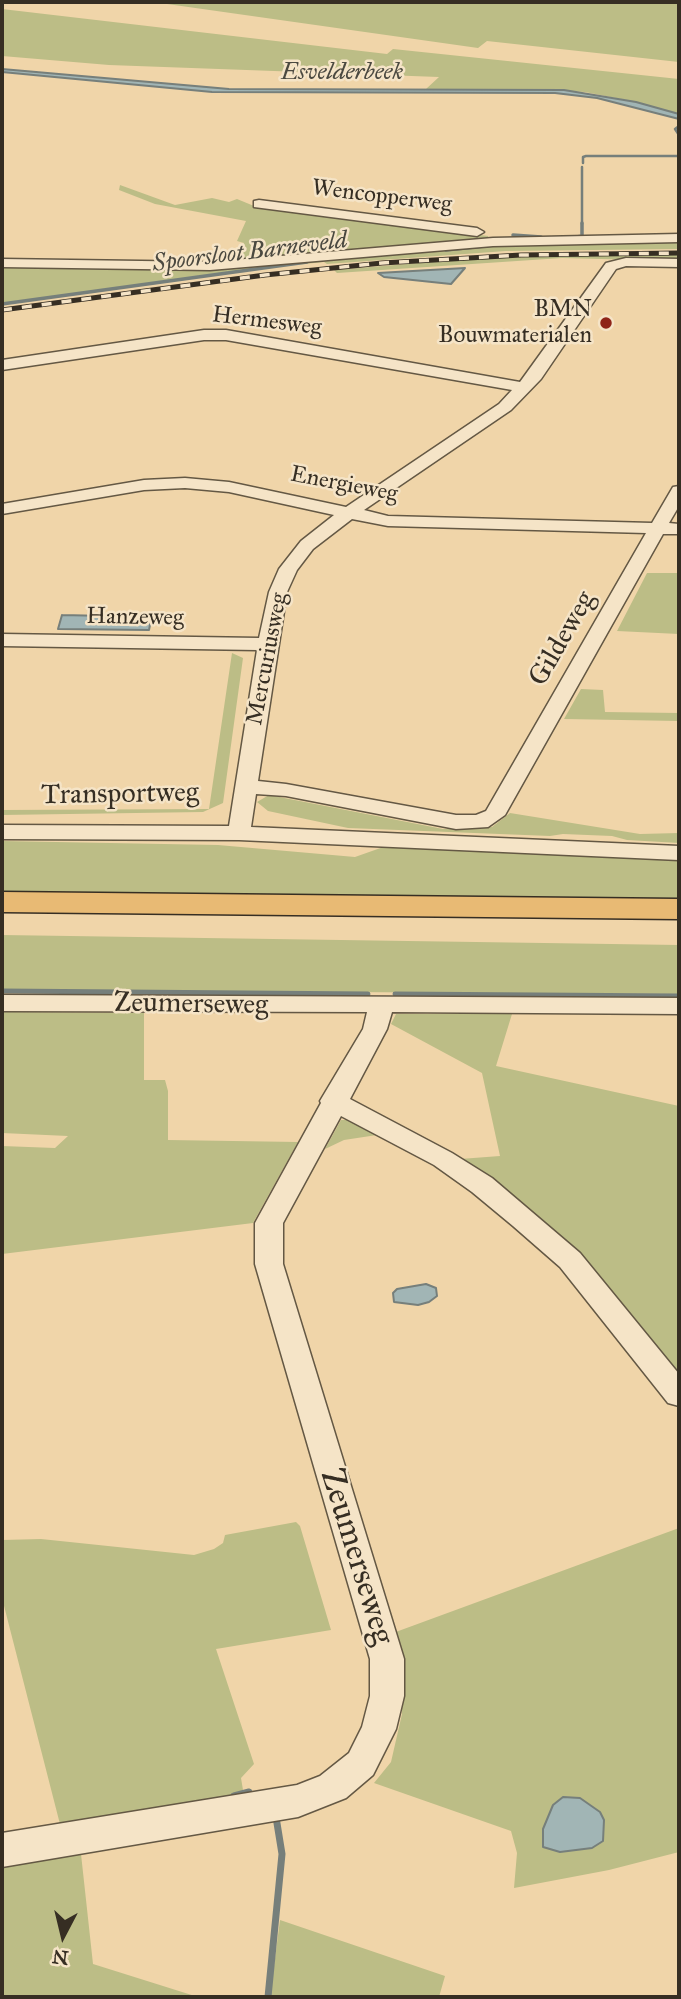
<!DOCTYPE html>
<html>
<head>
<meta charset="utf-8">
<style>
	body { margin:0 }
	#map { position:relative; width:681px; height:1999px; overflow:hidden; background:#f0d5a9; font-family:"IM FELL Great Primer",serif }
	canvas { display:block }
	.frame { position:absolute; inset:0; border:4px solid #362e23; pointer-events:none }
	.north { position:absolute; left:28px; top:1901px; width:70px; height:70px; -webkit-text-stroke:5px #f5e4c7; paint-order:stroke; rotate:187deg; font-size:19px; font-weight:700; line-height:28px; text-align:center; color:#362e23 }
	.north::after { content:''; display:block; margin:auto; width:24px; height:32px; background:#362e23; clip-path:polygon(50% 0,100% 100%,50% 72%,0 100%) }
</style>
</head>
<body>
<div id="map">
<canvas width="681" height="1999"></canvas>
<div class="frame"></div>
<div class="north">N</div>
</div>
<script>
const ctx = document.querySelector('canvas').getContext('2d');
ctx.lineJoin = 'round';
function paint(path, color) { ctx.fillStyle = color; ctx.fill(path, 'evenodd'); }
const toPath = rows => new Path2D(rows.map(r => 'M' + r).join(''));
function strokePath(path, color, width, dash) { ctx.strokeStyle = color; ctx.lineWidth = width; ctx.lineCap = dash ? 'butt' : 'round'; ctx.setLineDash(dash || []); ctx.stroke(path); }
function write(font, color, halo, rows, align = 'center') {
  ctx.font = font + ' "IM FELL Great Primer",serif'; ctx.lineWidth = 5; ctx.setLineDash([]); ctx.textBaseline = 'middle'; ctx.strokeStyle = halo; ctx.fillStyle = color; for (const [text, x, y, turn = 0] of rows) {
    ctx.save(); ctx.translate(x, y); ctx.rotate((+turn || 0) * Math.PI / 180); ctx.textAlign = isNaN(turn) ? turn : align; if (halo) ctx.strokeText(text, 0, 0); ctx.fillText(text, 0, 0); ctx.restore();
  }
}
paint(toPath([
	[153,2,679,2,679,62,487,41,478,48],
	[2,9,387,54,393,49,679,79,679,114,636,102,585,92,523,89,426,89,439,77,109,65,2,56],
	[120,185,175,205,212,198,229,202,237,199,254,206,488,236,488,241,235,263,244,243,237,241,246,221,155,204,119,190],
	[679,240,679,249,506,251,327,264,324,262,234,271,2,303,2,267,213,270,498,244],
	[591,255,679,255,679,261,562,258,337,273,334,270,467,259],
	[647,573,679,573,679,634,617,631],
	[232,653,243,658,223,803,203,812,2,815,2,810,209,809],
	[581,689,603,690,605,712,679,713,679,721,564,719],
	[269,795,443,829,492,827,510,813,640,834,679,833,679,843,627,840,612,836,563,834,550,836,348,828,268,811,257,802],
	[2,841,218,845,355,857,389,845,679,857,679,899,2,891],
	[2,935,679,945,679,994,2,990],
	[2,1012,144,1013,144,1080,165,1080,168,1091,168,1140,298,1142,253,1223,2,1254,2,1146,55,1148,68,1136,2,1133],
	[396,1014,512,1014,496,1066,679,1106,679,1380,656,1351,460,1159,500,1156,482,1073,391,1024],
	[341,1120,355,1120,377,1135,344,1140,325,1149],
	[296,1522,300,1526,331,1630,216,1649,254,1764,241,1778,245,1802,62,1832,2,1598,2,1540,41,1539,194,1555,214,1549,223,1543,225,1535],
	[679,1528,679,1852,609,1870,514,1888,517,1853,511,1831,374,1783,391,1762,402,1714,401,1664,393,1633],
	[81,1854,93,1964,198,1997,2,1997,2,1868],
	[280,1920,445,1976,439,1997,270,1997]
]), '#bcbd86');
const water = toPath([
	[2,69,229,89,564,90,636,102,679,114,679,119,597,98,555,93,212,92,2,72,2,69],
	[465,268,451,284,384,277,378,273,465,268],
	[62,615,107,616,151,620,149,630,58,629,62,615],
	[426,1284,436,1288,437,1296,429,1302,418,1305,394,1302,393,1293,397,1289,426,1284],
	[563,1797,580,1798,600,1812,604,1820,603,1841,592,1848,560,1852,543,1847,543,1829,553,1805,563,1797]
]);
paint(water, '#a1b5b5');
strokePath(water, '#767f7b', 2);
strokePath(toPath([
	[679,126,675,129,679,135],
	[583,163,583,157,586,156,679,156],
	[582,167,582,224]
]), '#767f7b', 2.5);
strokePath(toPath([
	[513,235,541,237],
	[577,237,582,236,582,223],
	[446,250,503,244],
	[2,304,307,262]
]), '#767f7b', 3.5);
strokePath(toPath([
	[2,991,368,994],
	[395,994,679,996]
]), '#767f7b', 5);
strokePath(toPath([
	[234,1796,249,1792],
	[268,1997,282,1854,276,1817]
]), '#767f7b', 7);
const minor = toPath([
	[259,200,477,228,484,232,477,236,254,207,254,201,259,200],
	[679,234,679,242,493,246,210,270,2,267,2,259,210,262,493,238,679,234],
	[626,258,679,259,679,267,626,266,616,269,541,379,511,410,364,510,388,516,652,523,673,487,679,486,679,506,669,523,679,524,679,534,663,534,505,815,488,827,456,829,286,796,256,794,251,827,679,846,679,860,239,840,2,839,2,825,229,826,257,650,2,646,2,634,259,638,269,592,279,569,301,541,334,515,229,492,185,488,144,490,2,514,2,504,144,480,185,478,229,482,346,507,499,404,512,390,226,340,204,340,2,370,2,360,204,330,226,330,520,382,606,263,626,258],
	[352,519,388,526,646,533,486,811,476,815,456,815,286,784,258,781,287,592,297,570,313,549,352,519],
	[2,995,679,998,679,1014,392,1012,387,1029,350,1099,452,1153,492,1178,580,1253,679,1374,679,1406,668,1403,560,1267,513,1226,472,1192,434,1165,341,1116,283,1223,283,1264,404,1659,404,1696,396,1729,373,1775,346,1798,298,1817,2,1867,2,1833,297,1785,320,1776,349,1753,362,1727,370,1696,370,1659,255,1264,255,1223,321,1103,320,1101,363,1029,367,1012,2,1011,2,995]
]);
const highway = toPath([
	[2,892,679,899,679,919,2,912,2,892]
]);
strokePath(minor, '#645844', 3);
strokePath(highway, '#362e23', 3);
paint(minor, '#f5e4c7');
paint(highway, '#e8ba74');
const rail = toPath([
	[2,310,265,275,382,263,521,255,679,253]
]);
strokePath(rail, '#362e23', 5);
strokePath(rail, '#f5e4c7', 3.5, [10]);
for (const [x, y, r, color] of [
	[606,323,7,"#8f2418"]
]) { const dot = new Path2D(); dot.arc(x, y, r, 0, 2 * Math.PI); ctx.fillStyle = color; ctx.fill(dot); strokePath(dot, '#f5e4c7', 2.5); }
write('23px', '#362e23', '#f5e4c7', [
	["Wencopperweg",382,197,7],
	["Hermesweg",267,322,7],
	["Energieweg",344,485,11],
	["Hanzeweg",135,618,1],
	["Mercuriusweg",268,659,-79]
]);
write('23px', '#362e23', '#f5e4c7', [
	["BMN",592,310],
	["Bouwmaterialen",592,336]
], 'right');
write('italic 24px', '#4b4940', '#f5e4c7', [
	["Esvelderbeek",342,73],
	["Spoorsloot Barneveld",250,253,-7]
]);
write('28px', '#362e23', '#f5e4c7', [
	["Gildeweg",563,639,-60],
	["Transportweg",120,795,-1],
	["Zeumerseweg",191,1005,1]
]);
write('33px', '#362e23', '#f5e4c7', [
	["Zeumerseweg",356,1557,73]
]);
</script>
</body>
</html>
